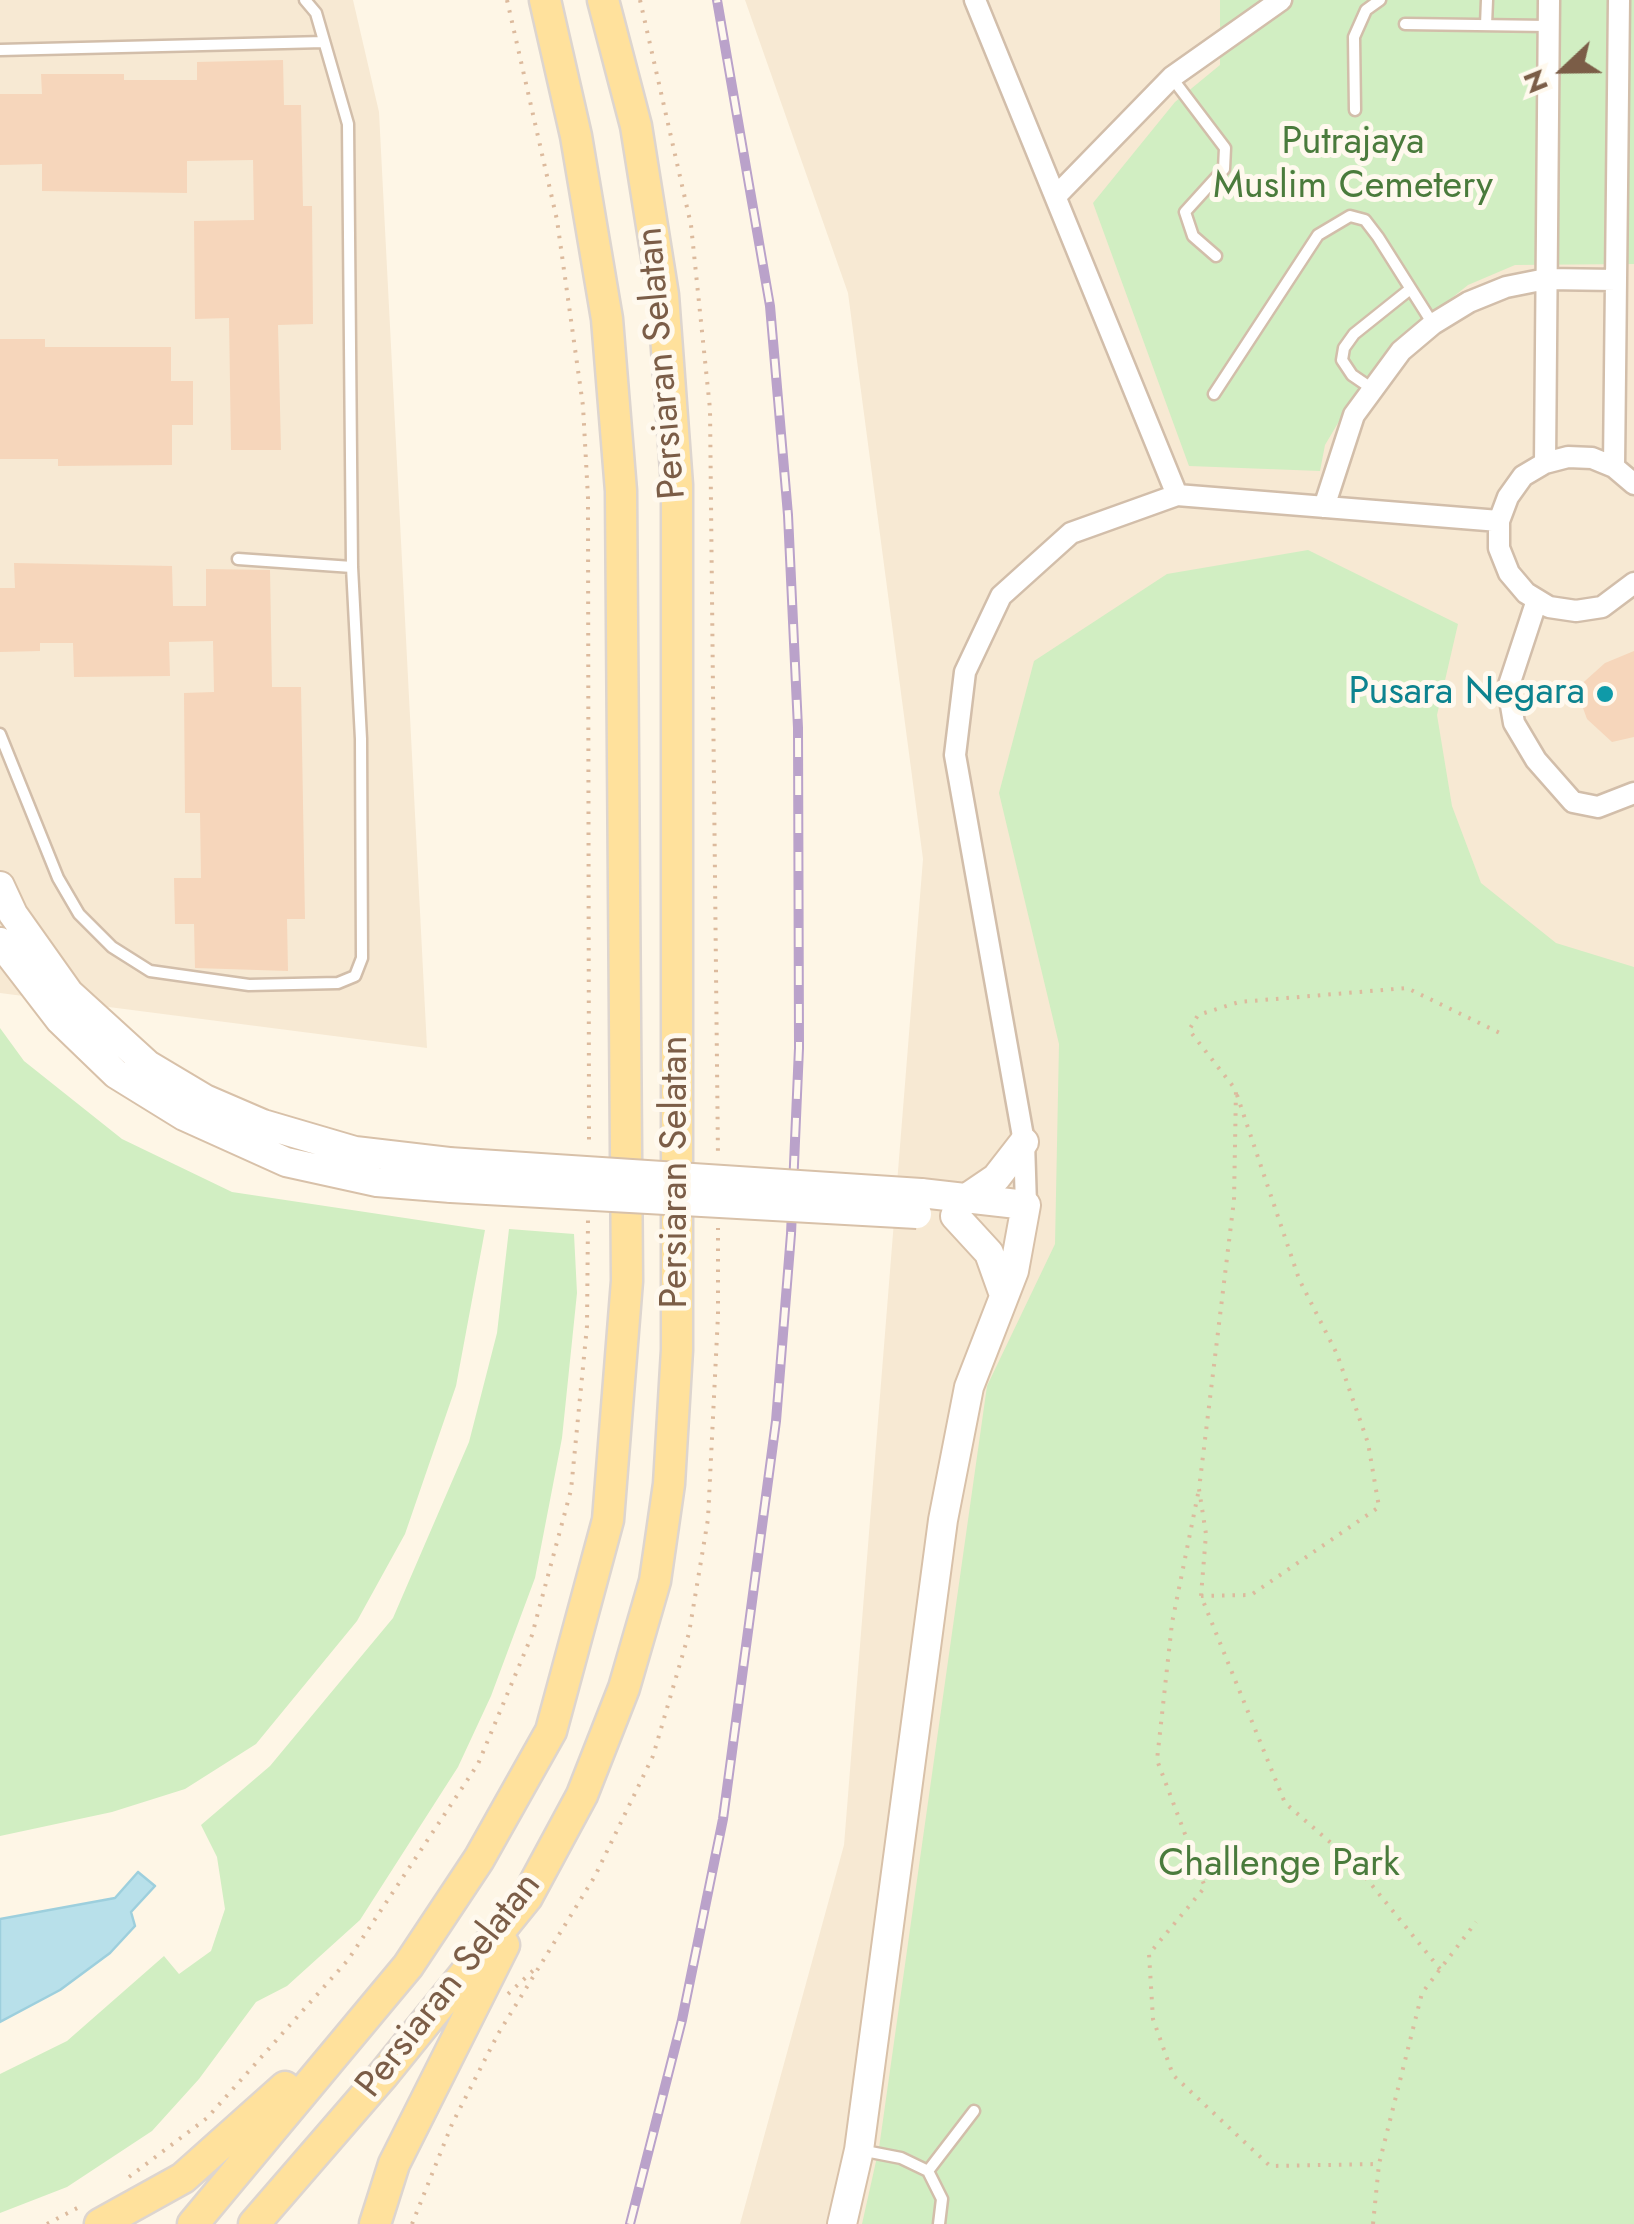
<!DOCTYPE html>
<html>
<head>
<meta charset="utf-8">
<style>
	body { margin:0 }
	#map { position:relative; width:1634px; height:2224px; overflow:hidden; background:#fef6e6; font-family:Jost,sans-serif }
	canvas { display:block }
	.north { position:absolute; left:1514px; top:20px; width:100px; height:100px; -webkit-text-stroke:8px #fff9ee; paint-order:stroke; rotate:248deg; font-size:28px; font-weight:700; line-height:40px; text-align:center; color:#7b5d47 }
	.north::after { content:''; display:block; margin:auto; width:35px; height:45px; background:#7b5d47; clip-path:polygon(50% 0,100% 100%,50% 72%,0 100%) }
</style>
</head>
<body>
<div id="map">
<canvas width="1634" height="2224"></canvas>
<div class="north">N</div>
</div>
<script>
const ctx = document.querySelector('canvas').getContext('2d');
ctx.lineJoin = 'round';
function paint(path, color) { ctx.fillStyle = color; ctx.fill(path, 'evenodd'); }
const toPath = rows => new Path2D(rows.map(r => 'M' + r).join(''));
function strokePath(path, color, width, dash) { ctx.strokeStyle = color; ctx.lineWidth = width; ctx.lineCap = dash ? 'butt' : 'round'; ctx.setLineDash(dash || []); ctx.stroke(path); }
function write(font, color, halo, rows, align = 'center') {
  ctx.font = font + ' Jost,sans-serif'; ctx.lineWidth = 10; ctx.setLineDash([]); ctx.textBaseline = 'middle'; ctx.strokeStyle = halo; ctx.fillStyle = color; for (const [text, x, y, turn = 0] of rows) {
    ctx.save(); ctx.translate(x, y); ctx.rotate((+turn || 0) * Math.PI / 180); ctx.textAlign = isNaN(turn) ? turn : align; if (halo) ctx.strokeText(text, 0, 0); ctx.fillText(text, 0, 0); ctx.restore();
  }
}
paint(toPath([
	[0,0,353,0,379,112,427,1048,0,993],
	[745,0,1634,0,1634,2224,740,2224,844,1845,923,859,848,293]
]), '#f7e9d3');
paint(toPath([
	[1220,0,1634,0,1634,264,1515,265,1468,285,1407,334,1354,396,1325,445,1320,471,1189,466,1093,203,1175,102,1220,65],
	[1308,550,1458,624,1437,715,1452,806,1481,883,1556,943,1634,967,1634,2224,862,2224,879,2148,987,1386,1055,1244,1059,1044,999,793,1034,661,1167,574],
	[0,1028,24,1061,122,1139,232,1192,485,1230,456,1386,405,1534,357,1621,256,1744,185,1789,112,1812,0,1836],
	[509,1229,574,1234,577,1293,562,1438,535,1578,491,1696,458,1767,360,1920,287,1986,256,2002,199,2079,152,2131,67,2187,0,2213,0,2074,67,2041,164,1956,179,1974,211,1951,225,1909,217,1857,201,1825,270,1766,393,1618,469,1442,497,1333]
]), '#d1eec2');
const water = toPath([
	[138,1872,155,1886,131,1912,135,1926,110,1953,60,1990,0,2022,0,1919,115,1898,138,1872]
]);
paint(water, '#b8e0ea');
strokePath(water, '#9dcfdd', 2.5);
paint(toPath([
	[283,60,284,105,301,105,303,206,312,206,313,324,278,325,281,450,231,450,229,318,195,319,194,221,254,220,253,160,187,161,187,193,42,191,42,164,0,165,0,94,42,94,41,74,124,74,124,80,197,80,197,62],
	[0,339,45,339,45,347,171,347,171,381,193,381,193,425,172,425,172,465,58,466,58,459,0,459],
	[14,563,172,566,173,606,206,606,206,569,270,570,272,687,301,687,305,919,287,919,288,971,195,968,194,924,175,924,174,878,201,878,200,813,185,813,184,693,214,692,213,641,169,642,170,676,74,677,73,643,40,643,40,651,0,652,0,588,15,588],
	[1634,651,1634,737,1612,742,1587,719,1576,689,1605,663]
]), '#f6d6bb');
const lane = toPath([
	[1405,24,1548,26],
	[1486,25,1487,0],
	[0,50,324,42],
	[1172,78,1225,148,1224,169,1185,212,1193,236,1216,256],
	[1355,110,1354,37,1366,10,1380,0],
	[1371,388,1352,375,1342,360,1344,348,1354,334,1409,290],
	[1214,394,1318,235,1350,216,1365,220,1378,237,1433,324],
	[238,559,352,567],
	[0,734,58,878,79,914,112,947,150,971,249,985,338,983,355,976,362,958,361,739,352,567,348,124,316,13,305,0],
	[860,2150,901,2158,928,2171,942,2199,939,2224],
	[928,2171,974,2111]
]);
const street = toPath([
	[975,0,1177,495],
	[1057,195,1172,77,1281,0],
	[1545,463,1549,0],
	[1614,467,1619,0],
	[1634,484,1614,467,1592,458,1568,457,1545,463,1523,476,1508,497,1499,521,1499,548,1509,573,1526,593,1549,607,1576,611,1602,607,1634,583],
	[1324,507,1354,415,1401,351,1433,324,1469,302,1506,287,1546,279,1616,280],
	[1537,600,1508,688,1514,723,1536,760,1573,802,1598,807,1634,793],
	[1026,1205,1024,1142,955,755,965,672,1001,596,1071,533,1177,495,1499,521]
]);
const secondary = toPath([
	[0,886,13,914,69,993,148,1065,205,1099,263,1124,355,1151,449,1162],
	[0,942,60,1020,116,1074,184,1116,286,1162,377,1182,451,1188],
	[965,1199,996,1178,1024,1142],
	[955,1216,989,1253,1004,1295],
	[842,2224,859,2150,943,1520,969,1387,1014,1271,1026,1205,921,1193]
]);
const primary = toPath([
	[100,2224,183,2178,285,2087],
	[193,2224,408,1966,479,1859,551,1731,608,1520,627,1281,621,491,607,319,576,136,545,0],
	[254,2224,383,2075,527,1897,582,1795,624,1688,655,1581,669,1484,677,1350,677,485,663,295,636,126,603,0],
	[375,2224,394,2164,504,1945]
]);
strokePath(lane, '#d2beaa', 15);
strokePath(street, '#d2beaa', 25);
strokePath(secondary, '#d8c1a9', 32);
strokePath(primary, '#ddd5cf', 35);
strokePath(toPath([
	[507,0,557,220,583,406,588,498,589,1146],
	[640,0,691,225,710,409,718,1158],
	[1198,1494,1172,1623,1157,1760,1205,1887,1149,1954,1153,2019,1173,2075,1270,2166,1379,2164],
	[1201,1596,1251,1595,1379,1507,1368,1443,1337,1354,1299,1279,1236,1092],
	[1440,1969,1353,1862,1285,1803,1201,1596,1206,1534,1199,1489,1234,1200,1236,1090,1189,1030,1198,1015,1239,1002,1407,988,1500,1033],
	[508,1994,538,1966],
	[129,2177,207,2118,348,1960,478,1764,532,1635,571,1490,587,1326,588,1220],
	[47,2224,83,2205],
	[412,2224,452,2124,498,2034,595,1876,653,1756,689,1633,708,1519,718,1315,718,1228],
	[1373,2224,1379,2164,1422,1993,1476,1922]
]), '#dcba9d', 4, [2.5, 8]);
strokePath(lane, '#fff', 10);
strokePath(street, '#fff', 20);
strokePath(secondary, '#fff', 28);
strokePath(primary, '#ffe19c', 30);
const rail = toPath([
	[630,2224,682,2020,723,1819,776,1421,791,1234,799,1048,798,728,788,515,770,306,717,0]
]);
strokePath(rail, '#baa2ca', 10);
strokePath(rail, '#fff9ee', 6, [19]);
const secondaryBridge = toPath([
	[449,1162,921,1193],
	[451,1188,917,1214]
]);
strokePath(secondaryBridge, '#d8c1a9', 32, []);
strokePath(secondaryBridge, '#fff', 28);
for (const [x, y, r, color] of [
	[1605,694,10,"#0f9aa8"]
]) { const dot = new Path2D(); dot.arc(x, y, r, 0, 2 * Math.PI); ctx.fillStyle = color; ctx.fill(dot); strokePath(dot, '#fff9ee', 4); }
write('38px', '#4a7b3c', '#fff9ee', [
	["Putrajaya",1353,144],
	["Muslim Cemetery",1353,188],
	["Challenge Park",1279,1866]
]);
write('38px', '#7b5d47', '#fff9ee', [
	["Persiaran Selatan",663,363,-95],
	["Persiaran Selatan",677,1172,-90],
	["Persiaran Selatan",450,1986,-52]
]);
write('38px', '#0d838f', '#fff9ee', [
	["Pusara Negara",1585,694]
], 'right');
</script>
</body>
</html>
